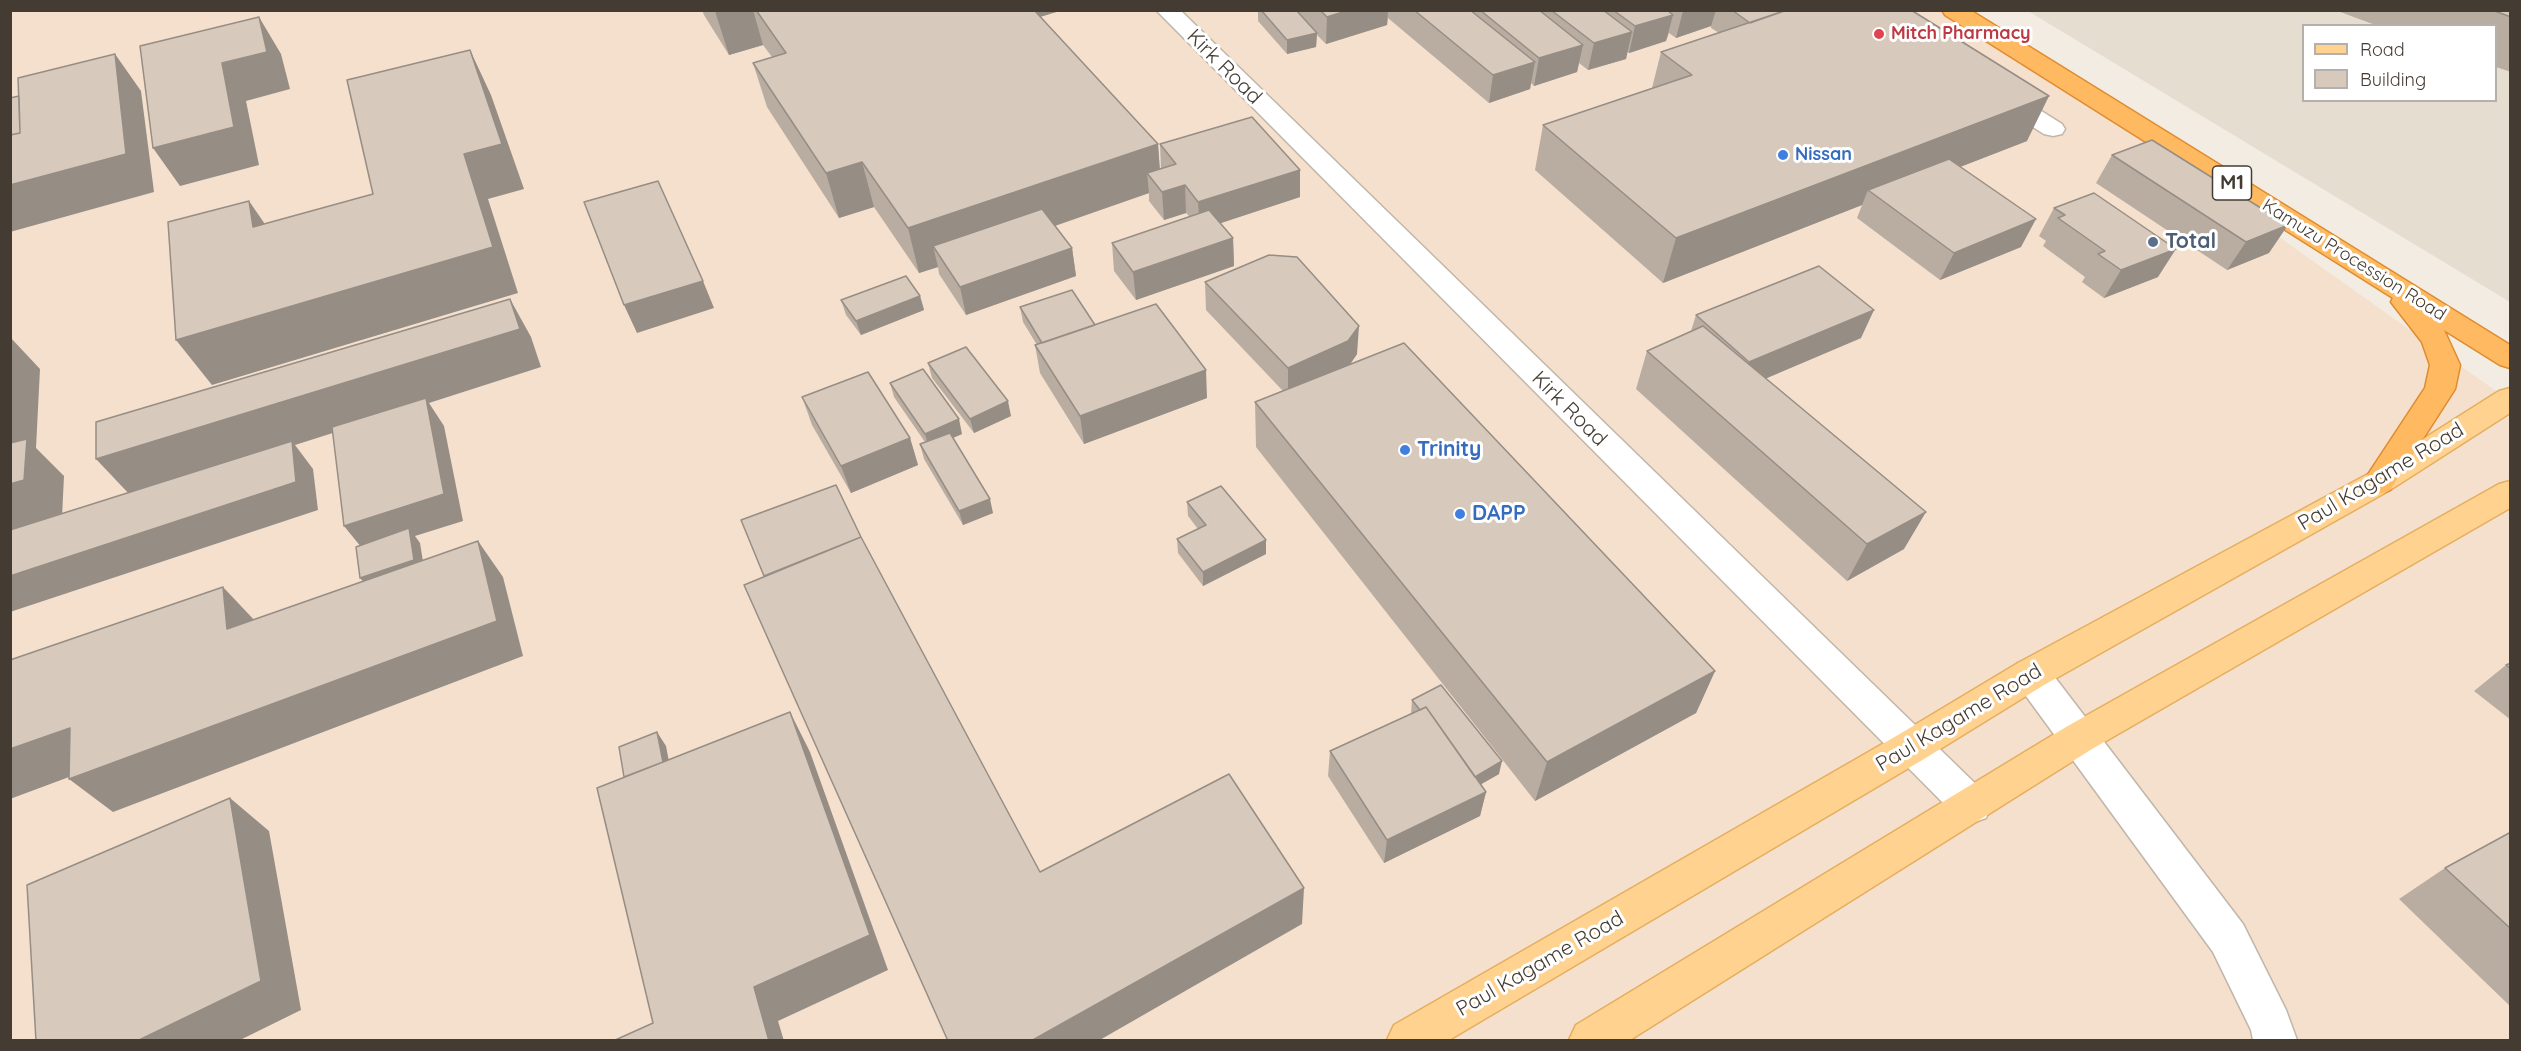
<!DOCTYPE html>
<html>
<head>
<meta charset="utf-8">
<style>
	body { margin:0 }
	#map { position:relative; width:2521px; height:1051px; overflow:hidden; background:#f2ece3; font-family:Quicksand,sans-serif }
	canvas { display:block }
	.frame { position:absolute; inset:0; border:12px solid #443c33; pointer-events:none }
	.legend { position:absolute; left:2302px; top:24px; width:195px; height:78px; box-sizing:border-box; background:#fff; border:2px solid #b4b1ad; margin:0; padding:8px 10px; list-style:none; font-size:18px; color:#443c33 }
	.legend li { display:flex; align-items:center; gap:12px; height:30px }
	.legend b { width:30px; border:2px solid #b4b1ad }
</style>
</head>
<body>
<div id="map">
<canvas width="2521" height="1051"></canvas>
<div class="frame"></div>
<ul class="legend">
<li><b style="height:8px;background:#ffd38f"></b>Road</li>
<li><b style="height:16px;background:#d7c9bc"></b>Building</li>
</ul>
</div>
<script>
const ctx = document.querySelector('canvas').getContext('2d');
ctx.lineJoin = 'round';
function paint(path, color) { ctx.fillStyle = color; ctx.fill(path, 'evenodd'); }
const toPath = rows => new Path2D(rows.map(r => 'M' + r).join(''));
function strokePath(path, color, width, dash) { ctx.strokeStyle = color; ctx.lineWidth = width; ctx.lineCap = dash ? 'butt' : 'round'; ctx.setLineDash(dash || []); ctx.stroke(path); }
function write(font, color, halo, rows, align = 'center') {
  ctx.font = font + ' Quicksand,sans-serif'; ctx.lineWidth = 6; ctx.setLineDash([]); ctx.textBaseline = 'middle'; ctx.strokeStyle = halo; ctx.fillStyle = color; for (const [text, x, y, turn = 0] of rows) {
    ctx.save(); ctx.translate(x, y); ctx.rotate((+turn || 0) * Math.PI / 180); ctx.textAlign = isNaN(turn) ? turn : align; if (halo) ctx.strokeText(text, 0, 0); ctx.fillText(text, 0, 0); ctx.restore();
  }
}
paint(toPath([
	[2028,11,2510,11,2510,302],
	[2304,26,2496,26,2496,100,2304,100]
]), '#e6ddd1');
paint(toPath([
	[10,11,1961,11,2510,401,2510,1040,11,1040]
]), '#f5e0cd');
const minor = toPath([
	[1156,10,1180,10,1986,794,1991,806,1986,818,1972,823,1958,818,1156,10],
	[1999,88,2008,90,2062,124,2065,129,2062,134,2053,136,2044,134,1990,100,1987,95,1990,90,1999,88],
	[2031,659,2044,663,2243,924,2286,1010,2297,1040,2253,1040,2251,1030,2213,952,2018,685,2013,674,2018,663,2031,659]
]);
const major = toPath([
	[2510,388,2510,413,2390,490,2044,685,1924,759,1449,1040,1387,1040,1394,1025,1898,735,2018,663,2368,474,2499,391,2510,388],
	[2510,481,2510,508,2092,749,1630,1040,1569,1040,1576,1025,2066,727,2499,484,2510,481]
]);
const highway = toPath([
	[1942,10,1970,10,2510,345,2510,368,2500,365,2444,330,2460,365,2455,389,2390,490,2379,494,2368,490,2363,482,2425,388,2430,365,2422,342,2391,302,2393,298,1945,15,1942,10]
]);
strokePath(minor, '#c0b6a9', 3);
strokePath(major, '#e5ae5f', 3);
strokePath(highway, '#df8c30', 3);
paint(minor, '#fff');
paint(major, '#ffd38f');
paint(highway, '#ffba61');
paint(toPath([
	[702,10,1060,10,1040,17,1158,144,1160,169,1161,169,1160,144,1300,170,1300,197,1220,223,1233,238,1234,266,1136,300,1114,271,1112,243,1190,217,1186,213,1164,220,1149,201,1149,193,1055,226,1072,248,1076,276,966,315,939,274,938,267,919,273,874,207,839,218,767,107,753,63,772,57,763,45,729,55,704,15],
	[1258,10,1296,10,1298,12,1298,10,1911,10,2027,141,1960,167,2021,247,1940,280,1857,218,1862,205,1663,283,1535,170,1543,125,1652,88,1661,52,1719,33,1711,28,1711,26,1676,38,1669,33,1666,41,1629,53,1627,52,1626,59,1588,70,1579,63,1577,72,1534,86,1531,83,1530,89,1489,103,1388,18,1387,25,1326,44,1317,35,1316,47,1287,54,1258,21],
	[2335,10,2511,10,2511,72,2496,67,2496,26,2378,26],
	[2112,155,2269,253,2227,270,2096,183],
	[2054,208,2158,277,2104,298,2082,282,2085,277,2043,246,2046,241,2039,236],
	[1205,282,1357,354,1349,365,1715,671,1696,713,1535,801,1256,447,1255,402,1283,391,1206,310],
	[920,296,924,310,861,335,846,315,841,300],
	[1020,307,1095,325,1207,398,1084,444,1040,373,1035,345,1037,345,1023,322],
	[1696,315,1861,338,1766,378,1904,549,1847,581,1636,389,1647,351,1691,331],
	[928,363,1011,416,974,433,932,378],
	[890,383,962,434,953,438,993,513,963,525,924,459,920,444,925,442,894,397],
	[802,397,910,438,918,465,851,493,812,425],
	[1187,502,1266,554,1203,586,1178,553,1177,539,1198,529,1188,516],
	[2511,663,2511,720,2474,691,2506,665],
	[1412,700,1499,774,1481,784,1486,792,1480,816,1384,863,1328,776,1330,751,1411,714],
	[2511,832,2511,1007,2399,899,2445,868]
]), '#b9ada2');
paint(toPath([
	[753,10,763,45,729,55,715,11],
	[1011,10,1060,10,1060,11,1013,25],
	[1349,10,1388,10,1387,25,1326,44,1327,17],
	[1685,10,1716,10,1711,26,1676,38,1683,11],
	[1673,15,1666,41,1629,53,1635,26],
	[259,17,281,54,290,89,246,101,259,165,180,186,153,148,222,63],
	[1632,32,1626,59,1588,70,1594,43],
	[1317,33,1316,47,1287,54,1287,40],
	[1583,45,1577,72,1534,86,1539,58],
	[470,50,491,95,524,189,488,199,518,293,212,385,176,340,464,154],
	[115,54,141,91,154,192,10,232,10,185],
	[1535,62,1530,89,1489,103,1493,75],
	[2049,96,2027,141,1880,198,1868,190,1862,205,1663,283,1676,238],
	[1158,144,1161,189,1147,173,1149,193,945,264,933,246,938,267,919,273,908,228],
	[862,162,874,207,839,218,826,173],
	[1300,170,1300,197,1200,230,1198,202],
	[1185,185,1186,213,1164,220,1162,192],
	[249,201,280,246,253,227],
	[2036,219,2021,247,1940,280,1954,253],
	[2288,225,2269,253,2227,270,2246,242],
	[1233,238,1234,266,1136,300,1133,272],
	[1072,248,1076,276,966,315,960,287],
	[2176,249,2158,277,2104,298,2121,270],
	[703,281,714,308,637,333,624,305],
	[920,296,924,310,861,335,856,321],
	[510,299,531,337,541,367,429,403,444,426,463,521,415,536,420,543,425,574,372,592,360,578,366,553,344,526,427,403,295,445,313,469,318,510,10,612,10,576,132,497,96,459],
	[1874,310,1861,338,1739,390,1749,362],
	[1359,326,1357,354,1347,369,1288,396,1288,368],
	[10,337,40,369,36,448,64,476,62,517,10,534],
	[1206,370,1207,398,1084,444,1080,416],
	[1008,401,1011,416,974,433,970,419],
	[959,419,962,434,929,448,925,434],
	[910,438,918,465,851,493,841,466],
	[990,499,993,513,963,525,959,511],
	[1926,512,1904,549,1847,581,1867,544],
	[1266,540,1266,554,1203,586,1203,572],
	[478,541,503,577,523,656,113,812,69,779],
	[223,587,257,623,227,629],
	[1715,671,1696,713,1535,801,1547,762],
	[790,712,810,752,888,970,778,1021,784,1041,769,1041,754,987],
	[70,728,112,761,10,799,10,749],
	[657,732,666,746,676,799,668,786],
	[1502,761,1499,774,1471,790,1474,777],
	[1486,792,1480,816,1384,863,1387,840],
	[230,798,269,831,301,1010,238,1041,137,1041],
	[1304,888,1302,924,1098,1041,1031,1041]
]), '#968d84');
const building = toPath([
	[756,10,1034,10,1158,144,908,228,862,162,826,173,753,63,786,53,756,10],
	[1261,10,1296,10,1317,33,1287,40,1261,10],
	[1320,10,1349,10,1327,17,1320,10],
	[1414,10,1470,10,1535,62,1493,75,1414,10],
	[1480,10,1539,10,1583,45,1539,58,1480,10],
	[1551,10,1603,10,1632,32,1594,43,1551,10],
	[1613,10,1667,10,1673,15,1635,26,1613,10],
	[1732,10,1787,10,1750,23,1732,10],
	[1787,10,1911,10,2049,96,1676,238,1543,125,1692,75,1661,52,1787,10],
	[2492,10,2511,10,2511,17,2492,10],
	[259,17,267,52,222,63,234,127,153,148,140,46,259,17],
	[470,50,502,144,464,154,493,247,176,340,168,222,249,201,253,227,373,194,347,80,470,50],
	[115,54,126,154,10,185,10,135,20,133,18,78,115,54],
	[19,96,20,133,10,135,10,98,19,96],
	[1252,117,1300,170,1198,202,1185,185,1162,192,1147,173,1176,164,1160,144,1252,117],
	[2152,140,2288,225,2246,242,2112,155,2152,140],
	[1949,159,2036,219,1954,253,1868,190,1949,159],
	[658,181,703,281,624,305,584,202,658,181],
	[2094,193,2176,249,2121,270,2098,254,2105,251,2058,218,2065,215,2054,208,2094,193],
	[1042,209,1072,248,960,287,933,246,1042,209],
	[1209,210,1233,238,1133,272,1112,243,1209,210],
	[1269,255,1297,257,1359,326,1348,341,1288,368,1205,282,1269,255],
	[1819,266,1874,310,1749,362,1696,315,1819,266],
	[906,276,920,296,856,321,841,300,906,276],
	[1072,290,1095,325,1042,343,1020,307,1072,290],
	[510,299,520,329,96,459,96,422,510,299],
	[1156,304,1206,370,1080,416,1035,345,1156,304],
	[1703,326,1926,512,1867,544,1647,351,1703,326],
	[1404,343,1715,671,1547,762,1255,402,1404,343],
	[966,347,1008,401,970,419,928,363,966,347],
	[923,369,959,419,925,434,890,383,923,369],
	[868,372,910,438,841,466,802,397,868,372],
	[426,398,444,494,344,526,332,427,426,398],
	[950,433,990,499,959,511,920,444,950,433],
	[27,439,24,480,10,484,10,443,27,439],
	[292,441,296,482,10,576,10,530,292,441],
	[836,485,861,537,764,576,741,520,836,485],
	[1221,486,1266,540,1203,572,1177,539,1206,525,1187,502,1221,486],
	[409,528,414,560,360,578,356,547,409,528],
	[861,537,1040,872,1229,774,1304,888,1031,1041,948,1041,744,585,861,537],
	[478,541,497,621,69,779,70,728,10,749,10,660,223,587,227,629,478,541],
	[2511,663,2511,669,2506,665,2511,663],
	[1441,685,1502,761,1475,777,1426,707,1420,710,1412,700,1441,685],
	[1426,707,1486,792,1387,840,1330,751,1426,707],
	[790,712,870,935,754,987,769,1041,613,1041,653,1023,597,788,790,712],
	[657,732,663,762,624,777,619,747,657,732],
	[230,798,261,981,137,1041,36,1041,27,885,230,798],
	[2511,832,2511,929,2445,868,2511,832]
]);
paint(building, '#d7c9bc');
strokePath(building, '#968d84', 1.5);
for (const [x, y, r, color] of [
	[1879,34,6,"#e0444e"],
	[1783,155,6,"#3f7fe0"],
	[2153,242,6,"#5c6f8a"],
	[1405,450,6,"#3f7fe0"],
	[1460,514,6,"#3f7fe0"]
]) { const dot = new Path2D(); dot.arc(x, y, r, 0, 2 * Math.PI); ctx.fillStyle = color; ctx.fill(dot); strokePath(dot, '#fff', 2); }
write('bold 18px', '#be3a42', '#fff', [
	["Mitch Pharmacy",1891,34]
], 'left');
write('bold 18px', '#366cbe', '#fff', [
	["Nissan",1795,155]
], 'left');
write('18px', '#443c33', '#fff', [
	["Kamuzu Procession Road",2354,260,32]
]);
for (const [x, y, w] of [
	[2232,183,39]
]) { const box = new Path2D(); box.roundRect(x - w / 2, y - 17, w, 34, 4.5); ctx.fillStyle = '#fff'; ctx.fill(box); strokePath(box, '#443c33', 1.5); }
write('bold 20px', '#443c33', null, [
	["M1",2232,183]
]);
write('21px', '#443c33', '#fff', [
	["Kirk Road",1224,67,45],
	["Kirk Road",1569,409,45],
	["Paul Kagame Road",2381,477,-31],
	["Paul Kagame Road",1959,718,-31],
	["Paul Kagame Road",1540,964,-30]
]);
write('bold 21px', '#4e5e75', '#fff', [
	["Total",2165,242]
], 'left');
write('bold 21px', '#366cbe', '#fff', [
	["Trinity",1417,450],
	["DAPP",1472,514]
], 'left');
</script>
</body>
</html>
